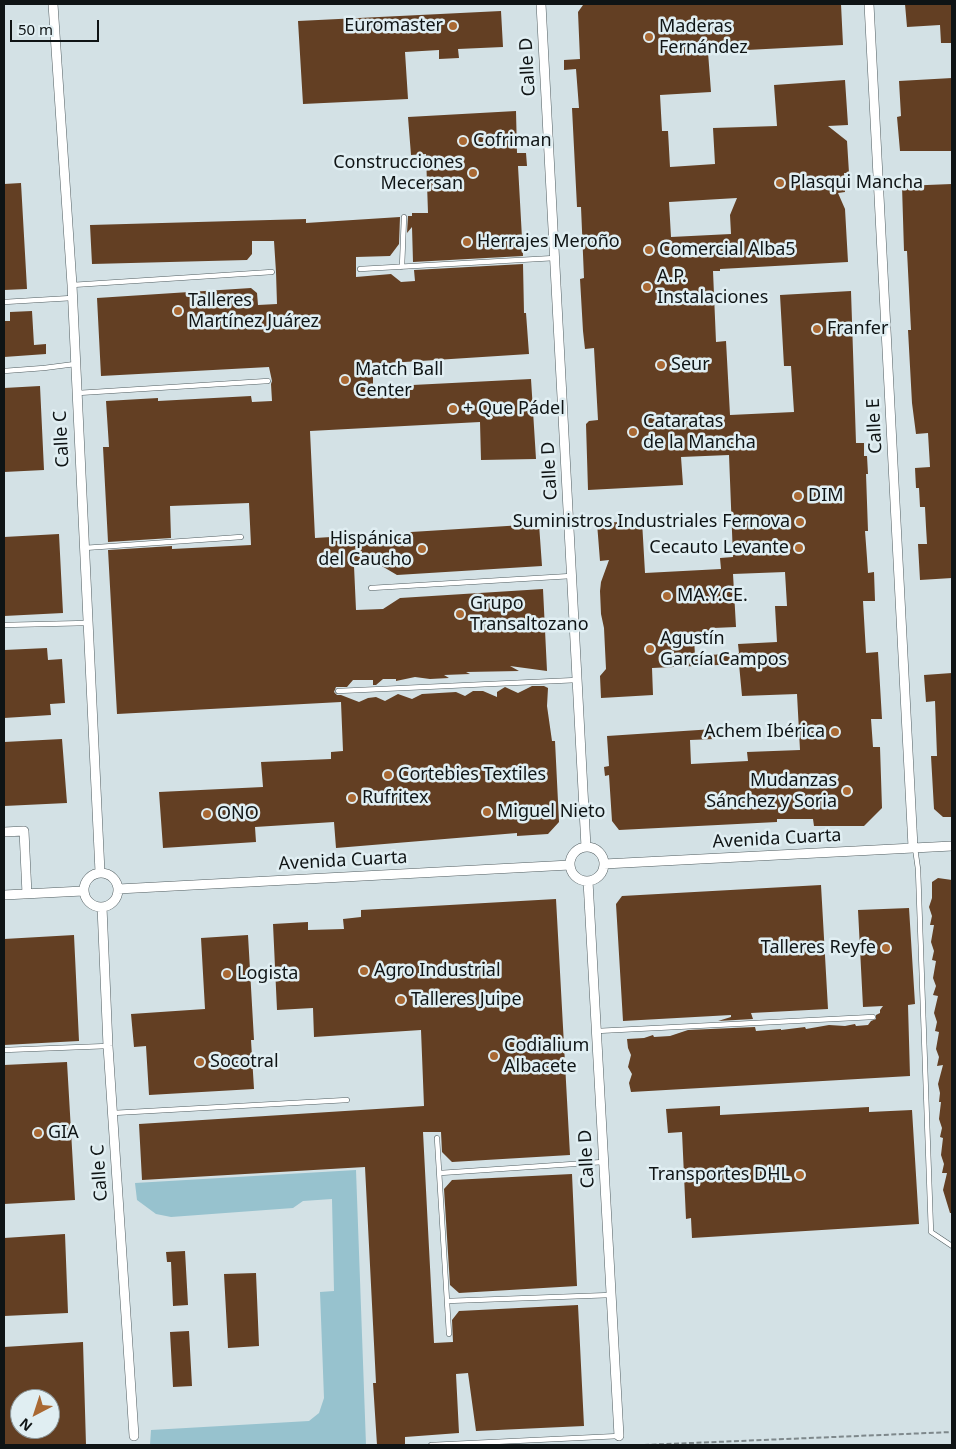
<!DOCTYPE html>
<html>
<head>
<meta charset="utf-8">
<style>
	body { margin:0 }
	#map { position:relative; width:956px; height:1449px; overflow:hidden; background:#d3e1e5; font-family:"Noto Sans",sans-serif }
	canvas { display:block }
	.frame { position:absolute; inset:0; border:5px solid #0f1415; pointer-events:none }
	.north { position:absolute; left:10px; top:1389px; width:50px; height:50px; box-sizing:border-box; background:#e0eef2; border:1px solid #8c979a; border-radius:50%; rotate:220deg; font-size:14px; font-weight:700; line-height:20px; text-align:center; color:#0f1415 }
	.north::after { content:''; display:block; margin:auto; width:18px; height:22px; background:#a96832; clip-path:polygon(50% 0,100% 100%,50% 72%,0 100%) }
	.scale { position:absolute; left:10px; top:20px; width:89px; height:22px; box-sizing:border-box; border:2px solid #0f1415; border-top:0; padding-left:6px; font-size:15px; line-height:18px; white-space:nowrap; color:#0f1415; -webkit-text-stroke:4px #e0eef2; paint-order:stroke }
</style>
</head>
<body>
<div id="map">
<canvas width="956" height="1449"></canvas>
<div class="frame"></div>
<div class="north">N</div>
<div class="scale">50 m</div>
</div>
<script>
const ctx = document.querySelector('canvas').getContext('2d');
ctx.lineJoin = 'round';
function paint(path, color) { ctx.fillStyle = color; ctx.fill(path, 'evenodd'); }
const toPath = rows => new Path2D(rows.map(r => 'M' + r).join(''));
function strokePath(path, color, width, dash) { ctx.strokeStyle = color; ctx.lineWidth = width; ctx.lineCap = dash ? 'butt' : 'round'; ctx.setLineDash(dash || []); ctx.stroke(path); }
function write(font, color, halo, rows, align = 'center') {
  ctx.font = font + ' "Noto Sans",sans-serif'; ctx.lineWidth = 5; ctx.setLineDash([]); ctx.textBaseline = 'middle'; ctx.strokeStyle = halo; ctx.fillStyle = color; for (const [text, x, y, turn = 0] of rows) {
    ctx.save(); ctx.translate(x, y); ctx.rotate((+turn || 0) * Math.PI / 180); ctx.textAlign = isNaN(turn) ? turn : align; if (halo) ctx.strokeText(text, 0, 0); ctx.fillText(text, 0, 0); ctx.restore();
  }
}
paint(toPath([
	[356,1170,366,1445,150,1445,151,1430,309,1421,319,1413,324,1398,320,1292,334,1291,332,1199,303,1201,293,1208,171,1217,156,1214,137,1200,135,1183]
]), '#97c2ce');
paint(toPath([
	[607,4,841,4,843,45,708,52,711,92,660,95,662,131,668,131,670,167,715,164,713,128,777,126,774,85,845,80,848,125,828,126,847,141,849,173,844,173,845,192,838,193,845,209,848,262,720,269,720,271,713,271,716,342,726,341,730,415,794,412,791,366,784,366,780,295,851,291,856,443,864,443,864,456,867,456,868,474,866,474,868,531,865,531,867,558,868,573,874,572,875,601,863,601,866,653,878,652,882,719,871,719,873,747,880,747,882,808,864,826,814,826,813,819,777,819,777,822,619,830,612,821,609,775,605,776,604,767,609,766,607,736,714,729,715,739,690,740,691,764,748,761,747,752,800,750,797,694,742,696,739,664,652,668,653,695,601,698,600,676,606,669,604,628,601,614,600,591,601,582,609,560,600,561,597,523,642,521,645,573,721,569,720,558,733,557,729,455,681,457,683,485,588,490,586,424,589,421,598,420,594,348,585,349,583,331,580,279,584,278,581,207,577,207,572,108,579,108,576,69,564,70,564,60,580,59,578,12,583,5],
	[737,198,730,215,731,234,671,237,669,202],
	[785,572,787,606,775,606,777,642,738,644,739,653,695,656,694,638,713,637,713,628,736,627,733,574],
	[905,4,952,4,952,43,941,43,940,25,907,27],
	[501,11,503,47,458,49,459,58,439,59,439,50,405,52,408,99,303,104,298,21],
	[952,78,952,151,900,151,897,117,901,116,899,81],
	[516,111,517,153,526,153,527,166,518,166,523,256,413,262,412,227,407,233,408,216,412,216,412,213,428,213,426,154,411,155,408,117],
	[21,183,27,289,4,290,4,184],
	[952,184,952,578,920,580,918,544,927,544,926,527,925,507,920,507,919,488,916,488,915,468,930,467,928,433,916,434,912,403,908,330,911,330,907,251,904,251,902,186],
	[400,217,399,244,390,256,356,257,356,277,391,274,401,282,415,281,414,270,523,264,524,313,526,313,529,354,373,364,373,387,531,379,536,459,481,460,480,422,310,431,315,538,539,524,542,566,397,575,380,565,354,566,356,610,383,609,400,598,543,589,547,671,510,666,519,671,466,672,470,674,444,675,449,678,430,679,415,677,396,681,396,679,383,679,376,685,373,685,373,680,353,680,347,687,336,687,334,692,337,695,341,695,359,702,368,698,376,697,385,701,398,694,412,699,422,694,456,692,465,696,473,691,483,691,497,697,497,692,505,687,518,693,532,686,544,686,548,688,547,706,552,741,555,741,559,822,548,834,517,836,517,833,336,848,334,822,255,827,256,842,163,848,159,792,263,787,261,762,331,759,331,752,343,751,341,702,117,714,108,550,172,546,172,549,251,545,249,503,170,506,171,538,108,542,103,447,109,447,106,401,158,398,158,401,251,396,252,402,272,401,271,384,272,381,269,367,101,376,97,298,251,288,257,293,258,305,277,304,276,272,274,241,252,241,252,254,247,260,92,264,90,225,306,219,306,223],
	[32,311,34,345,46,344,46,354,4,357,4,321,10,321,10,312],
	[40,386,44,470,4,472,4,388],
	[59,534,63,613,4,616,4,537],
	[47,648,48,660,62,659,65,703,50,704,51,715,4,718,4,650],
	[952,673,952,817,943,817,934,809,931,756,937,756,935,701,926,702,924,675],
	[62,739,67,803,4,806,4,742],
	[938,878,952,880,952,1213,950,1213,943,1190,947,1173,942,1173,944,1164,941,1155,943,1138,940,1137,942,1128,939,1119,941,1102,939,1102,940,1093,938,1084,943,1065,937,1066,939,1057,936,1049,939,1032,935,1031,937,1022,934,1013,938,996,933,995,936,986,933,978,936,961,932,960,934,951,931,942,934,925,930,925,932,916,929,907,932,898,932,882],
	[821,885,828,1009,751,1013,753,1019,718,1021,731,1017,731,1015,623,1021,616,904,622,896],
	[556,899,570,1155,452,1162,442,1152,441,1132,423,1132,429,1248,434,1343,453,1342,452,1320,459,1311,578,1305,584,1426,476,1431,468,1373,456,1374,459,1433,405,1437,405,1445,377,1445,373,1383,376,1383,365,1167,142,1180,139,1124,424,1106,421,1030,314,1037,313,1008,277,1010,273,924,308,922,308,930,344,929,343,919,361,917,361,910],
	[909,908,915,1004,908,1005,910,1076,631,1092,629,1083,632,1074,628,1067,631,1055,628,1048,627,1039,644,1038,653,1035,654,1037,670,1036,688,1030,755,1027,756,1031,781,1029,781,1030,805,1027,806,1029,829,1025,845,1026,855,1024,856,1026,868,1025,871,1021,876,1019,876,1015,880,1013,880,1010,883,1006,863,1007,858,910],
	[74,935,79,1041,4,1045,4,939],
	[248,935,254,1040,251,1040,254,1089,149,1095,146,1046,134,1047,131,1014,205,1009,201,938],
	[67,1062,75,1200,4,1204,4,1065],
	[720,1106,720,1115,869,1107,869,1112,912,1110,919,1224,692,1238,691,1218,686,1219,682,1132,668,1133,666,1109],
	[572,1174,577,1286,459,1293,450,1285,444,1189,452,1180],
	[65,1234,68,1313,4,1316,4,1238],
	[185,1251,188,1305,173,1306,171,1262,167,1262,166,1252],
	[256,1273,259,1346,228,1348,224,1274],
	[189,1331,192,1386,173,1387,170,1332],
	[83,1342,86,1445,4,1445,4,1347],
	[20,1399,50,1399,50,1429,20,1429]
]), '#633f23');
const lane = toPath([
	[402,267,404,217],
	[360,269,555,258],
	[72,285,272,272],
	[4,302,72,298],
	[4,371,44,368,75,364],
	[78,393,268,381],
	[84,548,241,537],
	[371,588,571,576],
	[4,625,87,623],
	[338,691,577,680],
	[915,848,918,869,931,1232,952,1246],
	[597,1031,873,1017],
	[4,1050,108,1046],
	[113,1113,347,1100],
	[437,1138,449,1334],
	[440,1173,603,1162],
	[447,1301,611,1295],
	[431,1445,619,1436]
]);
const street = toPath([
	[53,4,72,285,100,872],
	[541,4,586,847],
	[869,4,913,847],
	[4,832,24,831,27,894],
	'570 864a17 17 0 1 1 34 0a17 17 0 1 1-34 0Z',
	[604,864,952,846],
	'84 890a17 17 0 1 1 34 0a17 17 0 1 1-34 0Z',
	[588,881,619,1436],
	[118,889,570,865],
	[4,895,83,891],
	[102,907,108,1046,134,1436]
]);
strokePath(lane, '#515d60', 5.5);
strokePath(street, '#515d60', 10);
strokePath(toPath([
	[644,1445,952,1432]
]), '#7e888b', 2, [5, 2.5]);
strokePath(lane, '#fff', 4.5);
strokePath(street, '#fff', 9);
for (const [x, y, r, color] of [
	[453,26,5,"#a96832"],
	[649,37,5,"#a96832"],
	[463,141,5,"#a96832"],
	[473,173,5,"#a96832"],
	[780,183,5,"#a96832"],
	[467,242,5,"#a96832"],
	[649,250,5,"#a96832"],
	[647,287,5,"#a96832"],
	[178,311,5,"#a96832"],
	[817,329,5,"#a96832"],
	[661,365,5,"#a96832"],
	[345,380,5,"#a96832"],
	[453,409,5,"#a96832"],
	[633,432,5,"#a96832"],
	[798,496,5,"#a96832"],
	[800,522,5,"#a96832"],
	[799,548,5,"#a96832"],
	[422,549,5,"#a96832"],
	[667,596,5,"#a96832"],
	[460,614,5,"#a96832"],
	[650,649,5,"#a96832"],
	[835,732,5,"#a96832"],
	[388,775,5,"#a96832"],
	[847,791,5,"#a96832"],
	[352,798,5,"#a96832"],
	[487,812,5,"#a96832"],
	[207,814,5,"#a96832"],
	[886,948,5,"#a96832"],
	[364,971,5,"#a96832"],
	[227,974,5,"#a96832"],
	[401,1000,5,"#a96832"],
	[494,1056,5,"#a96832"],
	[200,1062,5,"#a96832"],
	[38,1133,5,"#a96832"],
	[800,1175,5,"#a96832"]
]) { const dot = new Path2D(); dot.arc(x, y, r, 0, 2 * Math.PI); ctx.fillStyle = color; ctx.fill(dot); strokePath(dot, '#e0eef2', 2); }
write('18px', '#0f1415', '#e0eef2', [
	["Euromaster",443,26,"right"],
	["Maderas",659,27],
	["Fernández",659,48],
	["Cofriman",473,141],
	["Construcciones",463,163,"right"],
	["Mecersan",463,184,"right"],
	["Plasqui Mancha",790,183],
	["Herrajes Meroño",477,242],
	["Comercial Alba5",659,250],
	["A.P.",657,277],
	["Instalaciones",657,298],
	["Talleres",188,301],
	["Martínez Juárez",188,322],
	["Franfer",827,329],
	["Seur",671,365],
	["Match Ball",355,370],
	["Center",355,391],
	["+ Que Pádel",463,409],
	["Cataratas",643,422],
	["de la Mancha",643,443],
	["DIM",808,496],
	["Suministros Industriales Fernova",790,522,"right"],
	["Hispánica",412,539,"right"],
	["del Caucho",412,560,"right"],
	["Cecauto Levante",789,548,"right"],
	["MA.Y.CE.",677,596],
	["Grupo",470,604],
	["Transaltozano",470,625],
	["Agustín",660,639],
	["García Campos",660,660],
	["Achem Ibérica",825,732,"right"],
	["Cortebies Textiles",398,775],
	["Mudanzas",837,781,"right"],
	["Sánchez y Soria",837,802,"right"],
	["Rufritex",362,798],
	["Miguel Nieto",497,812],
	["ONO",217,814],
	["Talleres Reyfe",876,948,"right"],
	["Agro Industrial",374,971],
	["Logista",237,974],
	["Talleres Juipe",411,1000],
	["Codialium",504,1046],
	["Albacete",504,1067],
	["Socotral",210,1062],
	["GIA",48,1133],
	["Transportes DHL",790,1175,"right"]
], 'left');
write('18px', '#0f1415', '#e0eef2', [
	["Calle D",528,67,-93],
	["Calle E",875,426,-93],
	["Calle C",62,439,-93],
	["Calle D",550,471,-93],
	["Avenida Cuarta",777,839,-3],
	["Avenida Cuarta",343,861,-3],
	["Calle D",587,1159,-93],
	["Calle C",100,1173,-94]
]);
</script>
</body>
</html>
